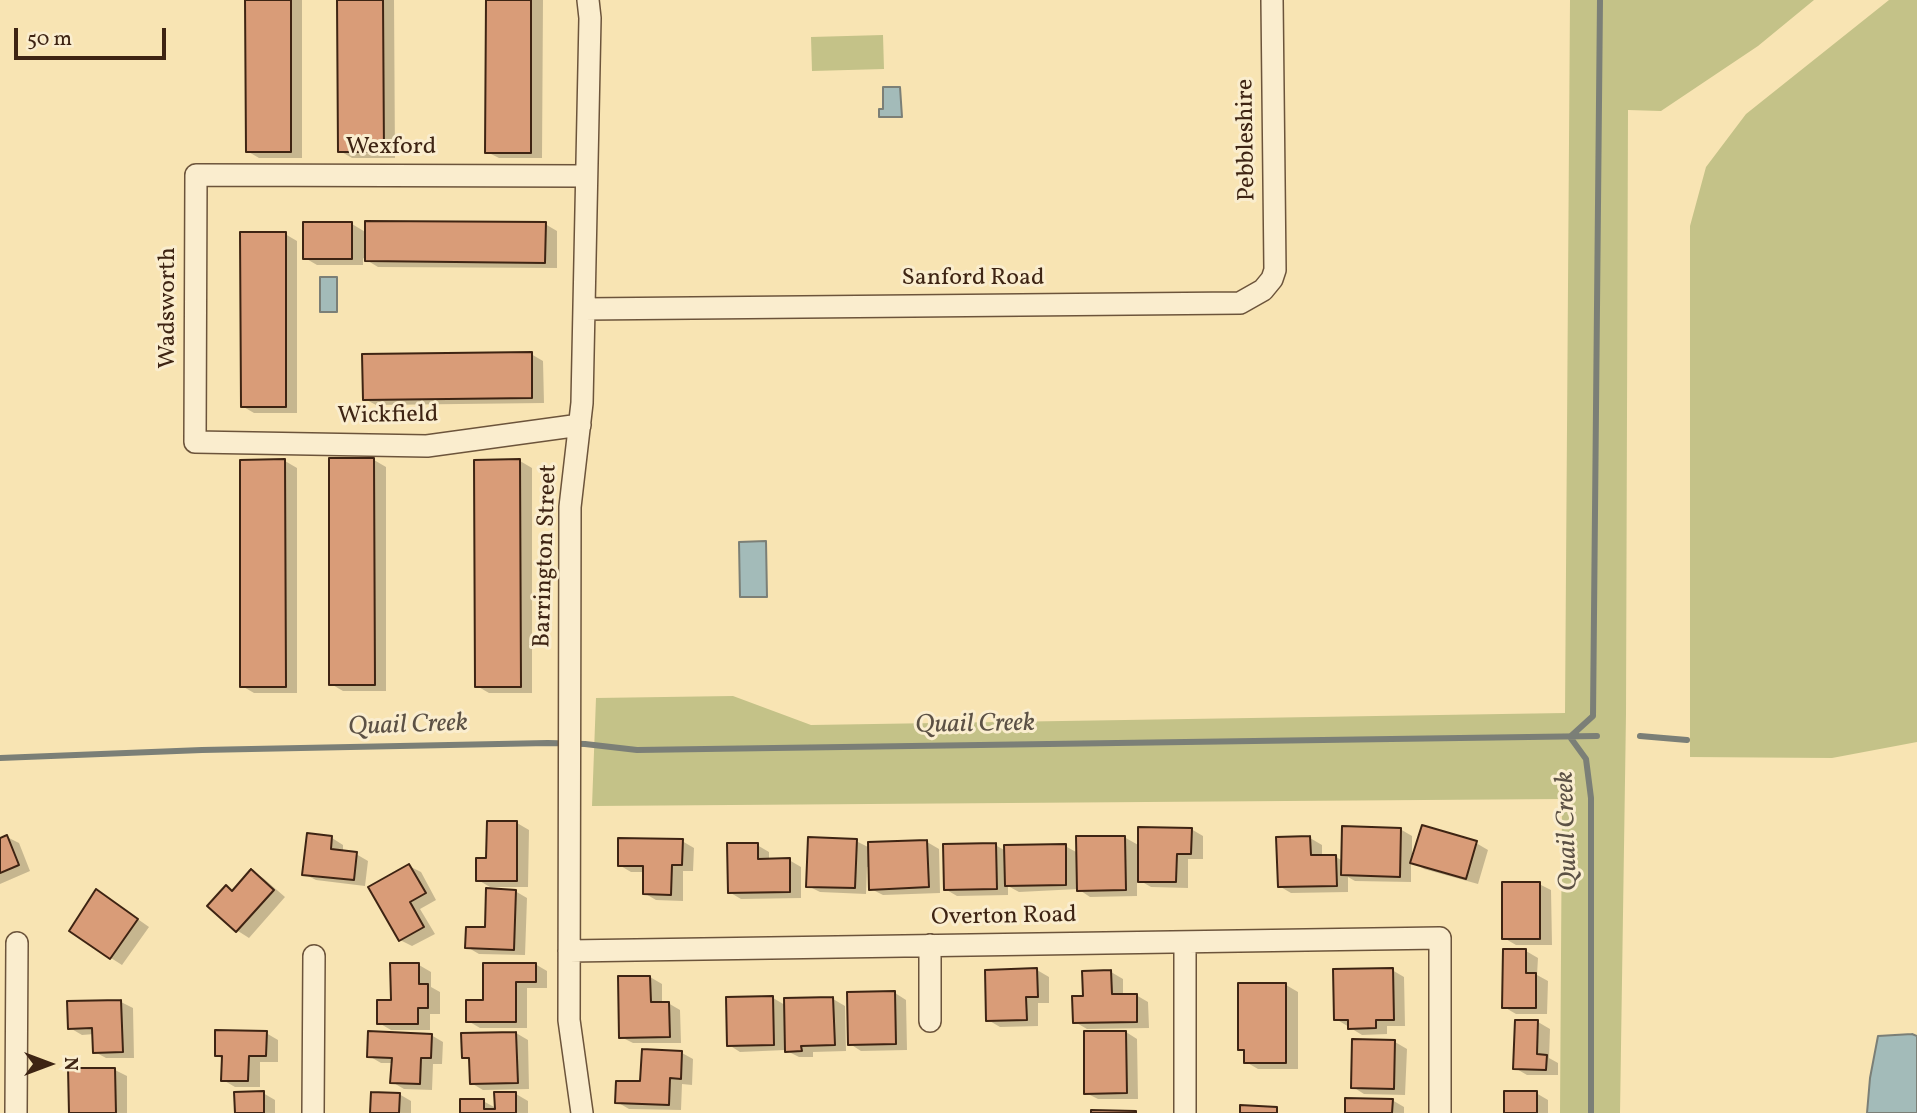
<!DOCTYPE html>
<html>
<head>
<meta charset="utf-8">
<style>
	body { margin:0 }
	#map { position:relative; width:1917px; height:1113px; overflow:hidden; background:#f8e4b3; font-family:Vollkorn,serif }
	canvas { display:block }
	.north { position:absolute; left:14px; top:1029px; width:70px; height:70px; -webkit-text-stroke:5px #faedce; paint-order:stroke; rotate:90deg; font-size:19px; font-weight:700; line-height:28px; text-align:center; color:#3e2413 }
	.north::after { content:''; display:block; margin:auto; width:24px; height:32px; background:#3e2413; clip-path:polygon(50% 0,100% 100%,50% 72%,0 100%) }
	.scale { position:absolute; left:14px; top:28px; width:152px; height:32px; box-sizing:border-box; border:4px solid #3e2413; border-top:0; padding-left:9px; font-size:21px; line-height:24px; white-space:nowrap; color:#3e2413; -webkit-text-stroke:5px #faedce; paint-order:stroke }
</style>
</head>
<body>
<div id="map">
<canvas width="1917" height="1113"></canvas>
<div class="north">N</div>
<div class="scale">50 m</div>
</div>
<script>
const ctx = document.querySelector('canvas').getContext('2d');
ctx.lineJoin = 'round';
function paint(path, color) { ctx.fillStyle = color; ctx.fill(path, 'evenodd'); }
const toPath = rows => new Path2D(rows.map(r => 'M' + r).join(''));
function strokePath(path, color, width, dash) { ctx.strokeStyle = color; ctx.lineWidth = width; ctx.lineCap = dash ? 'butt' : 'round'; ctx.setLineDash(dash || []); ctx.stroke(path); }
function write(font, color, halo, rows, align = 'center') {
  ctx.font = font + ' Vollkorn,serif'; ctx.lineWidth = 6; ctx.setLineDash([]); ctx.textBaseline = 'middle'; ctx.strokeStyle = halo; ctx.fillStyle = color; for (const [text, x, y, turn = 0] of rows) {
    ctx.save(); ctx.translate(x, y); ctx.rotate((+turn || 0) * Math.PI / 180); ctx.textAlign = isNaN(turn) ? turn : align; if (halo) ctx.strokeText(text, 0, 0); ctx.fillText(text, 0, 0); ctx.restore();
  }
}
paint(toPath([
	[1570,0,1814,0,1758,46,1661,111,1628,110,1626,714,1620,1113,1560,1113,1562,799,592,806,596,698,733,696,811,725,1565,713],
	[1889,0,1917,0,1917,742,1832,758,1690,757,1690,226,1706,167,1746,114],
	[883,35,884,69,812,71,811,37]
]), '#c4c288');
const water = toPath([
	[883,87,900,87,902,117,879,117,879,109,883,109,883,87],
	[320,277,337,277,337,312,320,312,320,277],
	[766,541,767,597,740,597,739,542,766,541],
	[1912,1034,1917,1036,1917,1113,1867,1113,1870,1078,1878,1036,1912,1034]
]);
paint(water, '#a3bbb9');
strokePath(water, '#7b7f77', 2);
paint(toPath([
	[247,0,302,0,302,158,259,158,247,151],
	[339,0,394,0,395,158,352,158,340,151],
	[488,0,543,0,542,158,499,158,487,152],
	[352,224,367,233,545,224,557,231,557,268,378,267,363,258,363,265,317,265,305,258],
	[285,234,297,241,297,413,254,413,242,406],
	[531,354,543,361,544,403,376,405,365,399],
	[374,460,386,467,386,691,343,691,331,684],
	[285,461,297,468,297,693,254,693,242,686],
	[520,461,532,468,532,693,489,693,477,686],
	[517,823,529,830,528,887,490,887,478,880,488,860],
	[1423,827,1476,843,1488,850,1478,884,1424,869,1411,861,1411,882,1355,881,1348,877,1348,892,1291,893,1279,886,1310,838,1322,845,1322,857,1336,857,1343,861,1400,829,1412,836,1412,861],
	[1191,829,1203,836,1203,859,1188,859,1188,888,1151,887,1137,879,1137,896,1090,897,1078,889,1019,892,1008,886,1008,895,957,896,945,889,995,845,1006,851,1065,846,1078,853,1124,837,1140,846],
	[7,837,19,843,30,871,0,884,0,840],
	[332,838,343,845,343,852,356,854,368,861,365,886,316,880,304,874],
	[682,841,694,848,693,871,683,871,683,901,656,900,644,893,645,872,631,872,619,865],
	[856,841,870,848,927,842,939,849,940,893,883,895,871,889,870,867,867,867,866,894,820,892,808,886],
	[757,845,769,852,769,860,789,860,801,867,801,898,741,899,729,892],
	[409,866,421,872,436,900,420,909,435,934,412,946,400,940],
	[252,871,263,878,285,897,249,938,238,931,210,906,226,887,234,891],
	[1539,884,1551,890,1552,945,1516,945,1504,938],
	[515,891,527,898,525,955,479,954,467,947,486,929],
	[108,898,149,927,122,965,111,958],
	[1526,951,1538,958,1537,975,1548,981,1547,1014,1516,1014,1504,1007],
	[535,964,547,971,547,988,527,988,527,1028,480,1028,468,1021,485,1002],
	[419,965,431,972,431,987,440,992,440,1014,430,1014,430,1030,391,1030,379,1023],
	[1037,970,1049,977,1049,1003,1038,1003,1038,1026,1000,1027,988,1020],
	[1392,970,1404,977,1405,1026,1387,1026,1387,1034,1362,1035,1336,1019],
	[1111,972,1123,979,1123,996,1136,995,1148,1002,1149,1028,1087,1029,1075,1022,1085,998],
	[650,977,662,984,662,1003,668,1003,680,1010,681,1043,633,1043,621,1037],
	[1286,985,1298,992,1298,1069,1258,1069,1246,1062,1246,1052,1240,1049],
	[895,993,906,1000,907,1050,861,1051,850,1044],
	[773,998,785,1005,833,999,845,1006,846,1051,813,1052,813,1057,799,1057,785,1050,740,1052,729,1045],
	[121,1002,133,1008,134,1058,106,1058,95,1052,94,1034,82,1035,70,1028],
	[1538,1022,1550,1029,1549,1058,1558,1063,1558,1075,1527,1075,1515,1068],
	[1126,1032,1137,1039,1138,1099,1098,1099,1086,1093],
	[266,1033,278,1040,278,1062,260,1062,260,1087,235,1087,223,1080,223,1059,216,1055],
	[516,1033,528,1040,529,1089,483,1090,471,1083,471,1061,464,1057],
	[431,1035,443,1042,442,1064,433,1064,432,1090,404,1089,392,1082,393,1063,381,1063,369,1056],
	[1395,1042,1407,1049,1405,1095,1364,1094,1353,1087],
	[682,1053,693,1059,692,1085,682,1084,681,1110,629,1109,617,1102],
	[115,1070,127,1076,127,1113,71,1113],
	[263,1093,275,1100,275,1113,236,1113],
	[1536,1093,1548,1100,1548,1113,1506,1113],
	[399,1094,411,1101,411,1113,372,1113],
	[516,1094,528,1101,528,1113,462,1113,483,1101,496,1108],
	[1392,1100,1404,1107,1404,1113,1346,1113]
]), '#0003');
strokePath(toPath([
	[1571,736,1593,716,1600,0],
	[1640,736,1687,740],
	[1570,737,1586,759,1591,798,1591,1113],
	[0,758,202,750,548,743,585,744,637,750,1597,736]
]), '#7b7f77', 6);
const building = toPath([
	[245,0,291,0,291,152,246,152,245,0],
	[337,0,383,0,384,152,338,152,337,0],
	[486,0,531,0,531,153,485,153,486,0],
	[365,221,546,222,545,263,365,261,365,221],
	[303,222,352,222,352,259,303,259,303,222],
	[240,232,286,232,286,407,241,407,240,232],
	[532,352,532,398,363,400,362,354,532,352],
	[329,458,374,458,375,685,329,685,329,458],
	[285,459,286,687,240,687,240,460,285,459],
	[520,459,521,687,475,687,474,460,520,459],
	[487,821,517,821,517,881,476,881,476,858,486,858,487,821],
	[1422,825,1477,841,1466,879,1410,863,1422,825],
	[1342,826,1401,828,1400,877,1341,875,1342,826],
	[1138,827,1192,828,1191,854,1177,854,1176,882,1138,882,1138,827],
	[307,833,332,836,331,849,357,852,354,880,302,875,307,833],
	[7,835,19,865,0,873,0,838,7,835],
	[1076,836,1125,836,1126,890,1077,891,1076,836],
	[1310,836,1311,855,1336,855,1337,886,1278,887,1276,837,1310,836],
	[808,837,857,839,855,888,806,887,808,837],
	[618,838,683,839,682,865,672,865,671,895,643,894,643,866,618,866,618,838],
	[927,840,929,887,869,890,868,842,927,840],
	[727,843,758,843,758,859,790,858,790,892,728,893,727,843],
	[996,843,997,889,944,890,943,844,996,843],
	[1066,844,1066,885,1005,886,1004,845,1066,844],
	[409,864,426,893,410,902,424,927,399,941,368,887,409,864],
	[251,869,274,890,236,932,207,906,226,885,232,891,251,869],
	[1502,882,1540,882,1540,939,1502,939,1502,882],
	[486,888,516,890,514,950,465,948,466,927,485,927,486,888],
	[96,889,138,919,110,959,69,931,96,889],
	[1503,949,1526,949,1526,973,1536,973,1536,1008,1502,1008,1503,949],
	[390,963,419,963,419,984,428,984,428,1008,418,1008,418,1024,377,1024,377,1000,391,1000,390,963],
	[483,963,536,963,536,982,516,982,516,1022,466,1022,466,1000,483,1000,483,963],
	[1037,968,1038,997,1026,997,1027,1020,986,1021,985,970,1037,968],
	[1393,968,1394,1020,1376,1020,1376,1028,1348,1029,1348,1020,1334,1020,1333,969,1393,968],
	[1111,970,1112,994,1137,994,1137,1022,1073,1023,1072,996,1083,996,1082,971,1111,970],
	[618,976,650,976,651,1002,669,1002,670,1037,619,1038,618,976],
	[1238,983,1286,983,1286,1063,1244,1063,1244,1050,1238,1050,1238,983],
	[895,991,896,1044,848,1045,847,992,895,991],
	[773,996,774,1045,727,1046,726,997,773,996],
	[833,997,835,1045,801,1046,802,1051,785,1052,784,998,833,997],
	[121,1000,123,1052,93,1053,92,1028,68,1029,67,1001,121,1000],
	[1515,1020,1538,1020,1537,1054,1547,1055,1546,1070,1513,1069,1515,1020],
	[215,1030,267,1031,266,1056,249,1056,248,1081,221,1081,222,1056,215,1056,215,1030],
	[368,1031,432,1034,431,1058,421,1058,420,1084,390,1083,392,1058,367,1057,368,1031],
	[1084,1031,1126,1031,1127,1093,1084,1094,1084,1031],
	[516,1032,518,1083,470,1084,469,1058,462,1058,461,1033,516,1032],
	[1352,1039,1395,1040,1394,1089,1351,1088,1352,1039],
	[642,1049,682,1051,681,1079,670,1078,669,1105,615,1103,616,1081,640,1081,642,1049],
	[68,1068,115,1068,116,1113,69,1113,68,1068],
	[264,1091,264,1113,235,1113,234,1092,264,1091],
	[1504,1091,1537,1091,1537,1113,1504,1113,1504,1091],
	[371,1092,400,1093,399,1113,370,1113,371,1092],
	[494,1092,516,1092,516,1113,460,1113,460,1099,484,1099,484,1109,495,1109,494,1092],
	[1345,1098,1393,1099,1392,1113,1345,1113,1345,1098],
	[1240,1105,1277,1107,1277,1113,1240,1113,1240,1105],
	[1091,1110,1136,1111,1136,1113,1091,1113,1091,1110]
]);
paint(building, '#d99c78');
strokePath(building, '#3e2413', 2);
const minor = toPath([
	[584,309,1240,303,1263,290,1272,279,1275,270,1272,0],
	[580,425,427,446,195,442,196,175,585,176],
	[930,945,930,1021],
	[569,951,1440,938,1440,1113],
	[16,1113,17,943],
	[313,1113,314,956],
	[582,1113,569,1020,570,507,582,403,590,18,588,0],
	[1185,1113,1185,942]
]);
strokePath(minor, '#6c543b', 24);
strokePath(minor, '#faedce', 21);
write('24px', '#3e2413', '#faedce', [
	["Pebbleshire",1248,140,-91],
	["Wexford",391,149],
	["Sanford Road",973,280],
	["Wadsworth",170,308,-90],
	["Wickfield",388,417,-1],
	["Barrington Street",547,556,-88],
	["Overton Road",1004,918,-1]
]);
write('italic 26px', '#5c5145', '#faedce', [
	["Quail Creek",975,726,-1],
	["Quail Creek",408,727,-2],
	["Quail Creek",1569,831,-92]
]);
</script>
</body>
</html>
